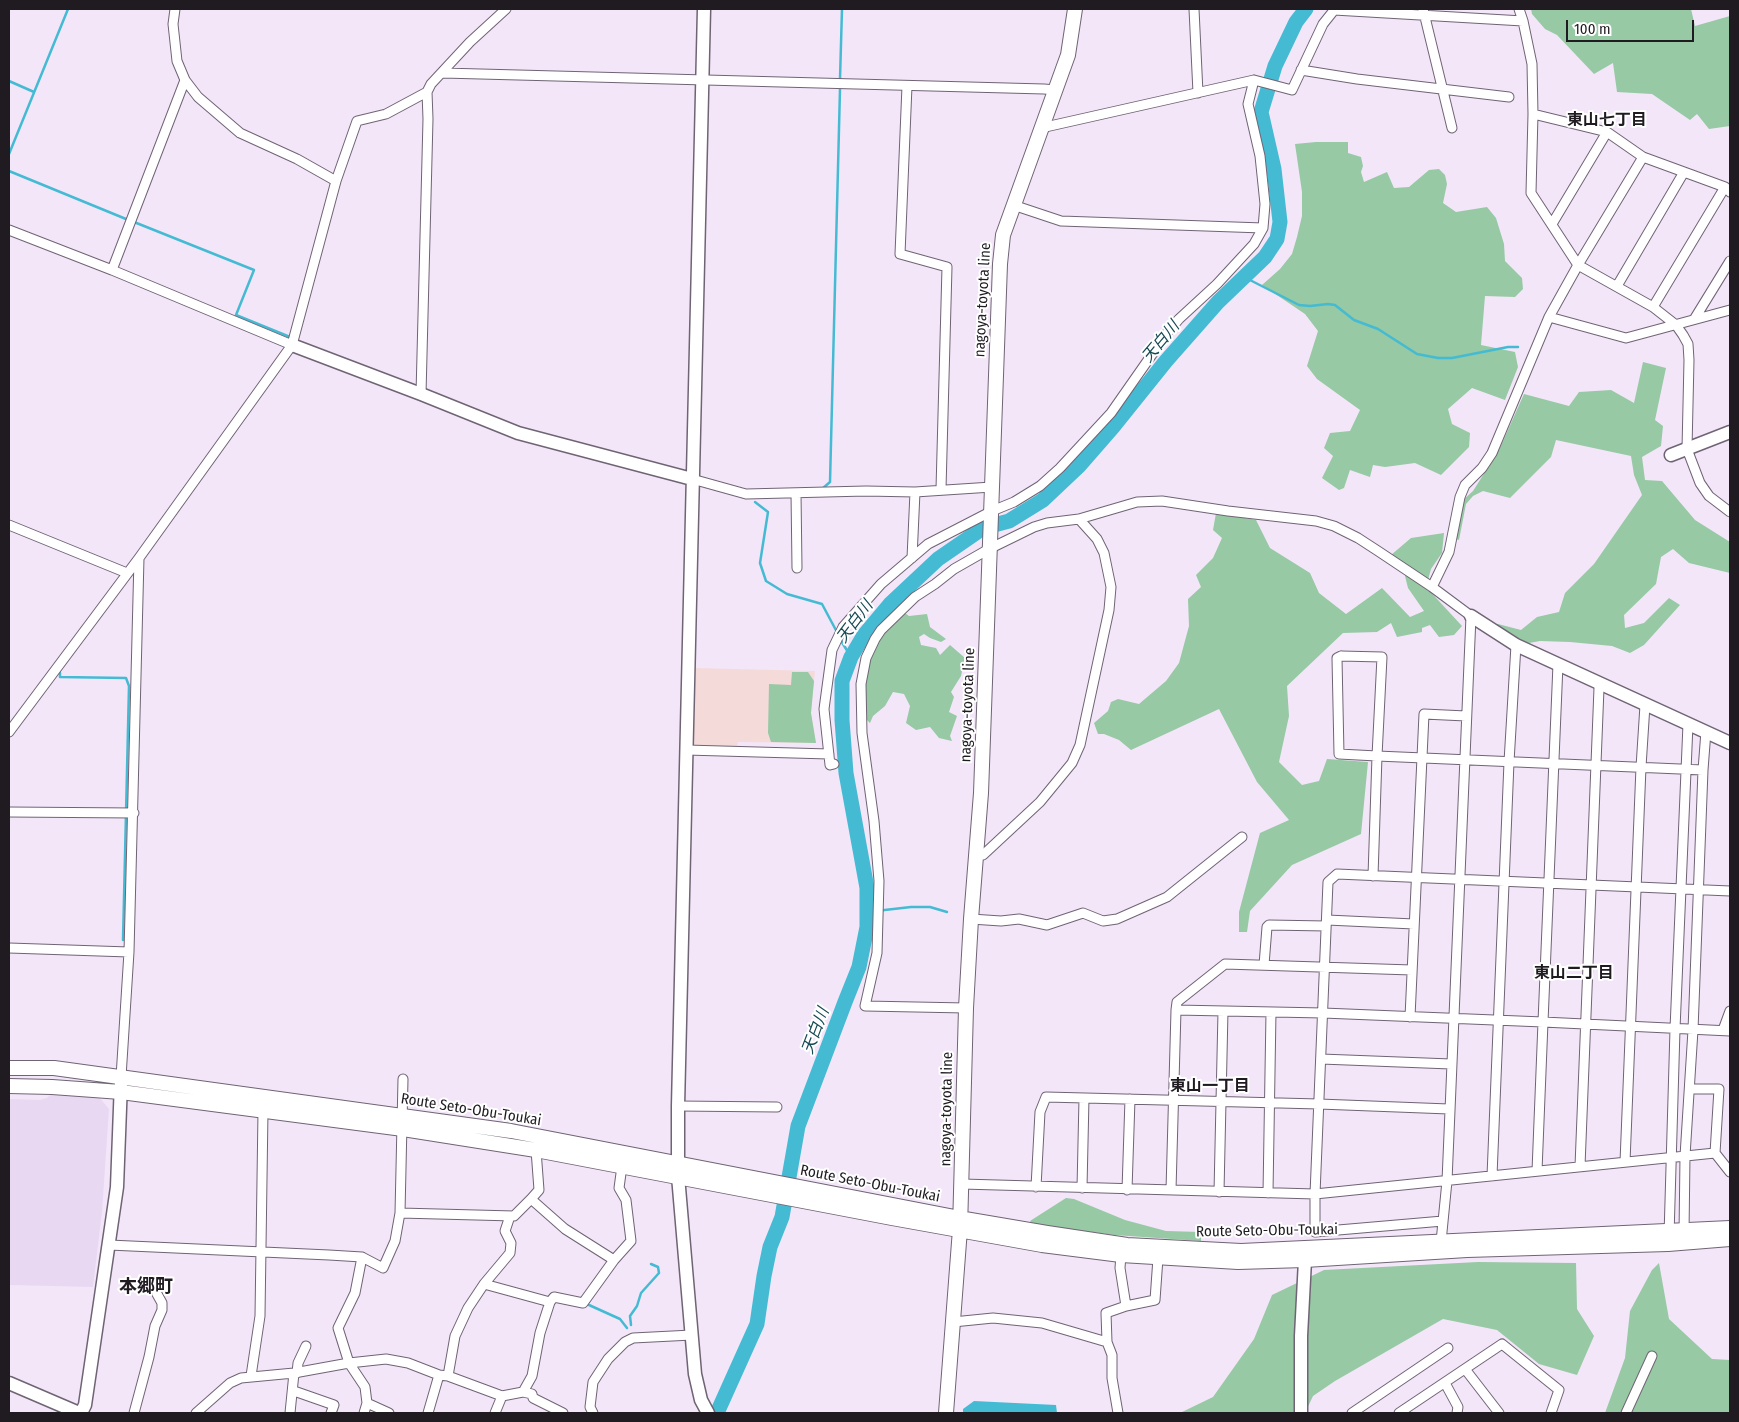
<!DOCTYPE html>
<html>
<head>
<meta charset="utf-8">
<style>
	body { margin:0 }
	#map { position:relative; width:1739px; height:1422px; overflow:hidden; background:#f3e6f9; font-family:"Fira Sans Condensed",sans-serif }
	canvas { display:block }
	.frame { position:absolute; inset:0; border:10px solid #1f1b21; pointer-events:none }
	.scale { position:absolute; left:1566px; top:20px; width:128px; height:22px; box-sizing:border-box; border:2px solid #1f1b21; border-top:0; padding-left:6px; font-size:15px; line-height:18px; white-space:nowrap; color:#1f1b21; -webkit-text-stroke:4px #fff; paint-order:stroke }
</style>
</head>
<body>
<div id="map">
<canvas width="1739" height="1422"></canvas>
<div class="frame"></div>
<div class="scale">100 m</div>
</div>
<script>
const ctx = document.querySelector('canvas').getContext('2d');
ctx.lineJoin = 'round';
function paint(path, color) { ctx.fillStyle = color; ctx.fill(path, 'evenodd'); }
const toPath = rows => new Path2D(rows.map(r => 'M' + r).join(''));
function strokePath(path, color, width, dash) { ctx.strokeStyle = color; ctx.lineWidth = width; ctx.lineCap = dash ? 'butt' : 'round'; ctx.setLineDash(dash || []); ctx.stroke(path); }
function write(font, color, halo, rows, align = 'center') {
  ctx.font = font + ' "Fira Sans Condensed","Noto Sans JP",sans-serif'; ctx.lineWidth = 4; ctx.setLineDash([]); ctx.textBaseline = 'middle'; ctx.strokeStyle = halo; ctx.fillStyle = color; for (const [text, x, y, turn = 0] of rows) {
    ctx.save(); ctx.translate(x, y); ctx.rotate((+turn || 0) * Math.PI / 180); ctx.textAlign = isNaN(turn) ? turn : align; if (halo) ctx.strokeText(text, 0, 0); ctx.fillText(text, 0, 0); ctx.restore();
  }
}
paint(toPath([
	[52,1093,99,1097,109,1109,102,1212,93,1287,9,1285,9,1099,40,1100,47,1098]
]), '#e9d8f2');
paint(toPath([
	[695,668,815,671,811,713,816,743,738,742,737,747,692,746]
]), '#f5dada');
paint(toPath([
	[1531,9,1691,9,1695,26,1730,16,1730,126,1709,129,1697,114,1690,120,1652,94,1617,92,1613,63,1594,74,1557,35,1545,29,1532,14],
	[1316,142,1348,142,1348,153,1361,157,1363,166,1361,172,1364,182,1387,172,1394,188,1409,187,1429,170,1439,169,1445,175,1447,184,1443,203,1456,212,1487,207,1496,218,1504,244,1505,261,1522,278,1523,289,1515,297,1485,296,1481,345,1515,352,1518,367,1505,400,1472,388,1448,409,1452,424,1470,433,1469,447,1441,475,1415,463,1385,467,1373,465,1370,477,1350,470,1344,488,1339,490,1322,478,1333,456,1324,448,1330,433,1350,431,1360,410,1317,379,1307,366,1318,331,1305,314,1262,285,1280,269,1292,254,1297,237,1302,216,1302,192,1295,144],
	[1643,362,1666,368,1655,420,1663,426,1661,446,1642,457,1645,480,1662,481,1695,520,1730,542,1730,573,1689,563,1673,549,1661,557,1656,584,1624,615,1625,628,1644,623,1669,598,1680,605,1644,645,1630,653,1612,646,1570,642,1540,641,1529,643,1513,638,1492,625,1498,624,1521,630,1537,617,1559,612,1565,593,1594,564,1642,495,1634,475,1631,456,1556,440,1551,457,1510,498,1483,491,1473,496,1466,504,1459,540,1456,539,1462,501,1473,491,1499,450,1524,394,1569,406,1579,392,1611,390,1634,403],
	[1216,513,1256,520,1270,548,1310,573,1319,593,1346,614,1382,588,1410,617,1424,611,1408,588,1405,576,1411,567,1391,555,1411,538,1444,533,1442,553,1431,569,1426,587,1462,626,1454,635,1439,637,1430,625,1422,628,1422,632,1397,637,1391,623,1377,632,1343,633,1287,686,1289,716,1279,762,1302,785,1319,781,1327,759,1368,762,1361,834,1292,865,1250,911,1247,932,1239,932,1239,912,1260,833,1289,820,1257,782,1219,709,1131,750,1119,740,1104,734,1098,734,1094,723,1108,711,1111,702,1118,699,1139,704,1166,681,1179,663,1189,626,1188,599,1201,587,1196,575,1213,558,1222,538,1213,530],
	[902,611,909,616,927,614,930,627,946,639,941,642,930,638,924,634,919,637,921,645,936,648,940,655,950,645,965,658,961,676,951,692,954,697,949,712,957,716,950,736,952,741,939,738,930,727,916,730,906,723,910,706,904,694,893,692,885,706,873,716,870,723,867,720,865,685,872,648],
	[792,672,808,672,814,681,811,713,816,743,771,742,768,733,769,684,791,685],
	[1066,1198,1074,1199,1125,1220,1166,1231,1201,1232,1201,1241,1114,1235,1032,1224,1030,1221],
	[1478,1262,1576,1263,1577,1309,1594,1336,1577,1375,1539,1364,1497,1330,1443,1319,1335,1381,1313,1396,1305,1413,1180,1413,1213,1397,1254,1339,1272,1295,1324,1270],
	[1659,1263,1669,1319,1712,1359,1730,1360,1730,1413,1605,1413,1625,1358,1630,1311,1652,1270]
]), '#96c9a4');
paint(toPath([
	[974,1401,1056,1405,1057,1413,963,1413,963,1409]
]), '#44bbd3');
strokePath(toPath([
	[840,79,842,9],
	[9,81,34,92],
	[9,154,68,9],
	[9,171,126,219],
	[134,222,254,270,236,315,290,337],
	[1244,277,1299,305,1310,306,1328,304,1335,305,1354,320,1378,329,1417,354,1438,358,1452,358,1508,347,1518,347],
	[822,489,830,482,840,89],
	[755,502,768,512,760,563,766,581,787,594,822,604,838,634],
	[840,639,851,657],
	[60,673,60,677,126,678,129,686,123,940],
	[867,912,911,907,930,907,947,912],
	[589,1305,620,1319,627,1328],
	[631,1325,630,1316,637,1306,641,1293,659,1273,658,1267,651,1264]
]), '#44bbd3', 2.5);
strokePath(toPath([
	[717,1413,757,1324,764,1276,770,1247,782,1217,798,1126,845,1002,859,967,867,927,867,888,846,773,842,720,842,681,851,657,864,635,890,604,938,559,983,528,1009,521,1043,500,1079,466,1113,427,1166,361,1218,302,1265,257,1277,239,1280,222,1274,169,1261,112,1275,66,1296,22,1306,9]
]), '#44bbd3', 15);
const street = toPath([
	[175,9,173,24,177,61,185,80,198,97,240,133,297,159,336,181],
	[1194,9,1198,93],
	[1423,9,1452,128],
	[1519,9,1523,21,1532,64,1533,114,1531,193,1578,265,1653,307,1676,325,1683,335,1688,344,1689,360,1687,449,1700,483,1709,496,1730,512],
	[1334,10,1523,21],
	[1301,70,1357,79,1509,97],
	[443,73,1044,89,1055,90],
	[907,86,900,254,947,267,941,489],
	[1533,114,1607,132,1643,157,1725,187,1730,192],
	[1041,128,1254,80,1292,90,1323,24,1335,9],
	[1013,205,1061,221,1263,228],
	[1552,224,1607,132],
	[9,230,112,270,292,345],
	[112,270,185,80],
	[1617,286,1684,172],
	[1653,307,1725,187],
	[1549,317,1626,338,1730,310],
	[1695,318,1730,261],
	[421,394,428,119,427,92],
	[692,479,746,494,866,491,915,492,992,487],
	[796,493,797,568],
	[9,525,127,573],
	[912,558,915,492],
	[1432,587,1449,552,1460,497,1465,485,1482,468,1492,453,1549,317,1578,265,1643,157],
	[1341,656,1382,657,1377,756,1339,754,1337,658,1341,656],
	[9,732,139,558,292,345,336,181,357,121,386,114,427,92,431,84,470,42,506,9],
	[686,750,829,754],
	[834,764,830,765,824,709,832,650,843,627,881,584,928,544,992,511,1014,502,1040,486,1060,468,1111,413,1167,333,1179,319,1217,284,1254,244,1263,228,1265,204,1260,156,1248,104,1254,80],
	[9,812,134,813],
	[977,855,983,855,1040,802,1072,763,1080,745,1109,610,1111,587,1104,553,1097,539,1079,519],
	[1373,876,1377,756,1703,770],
	[971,919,1001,921,1019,919,1047,925,1083,913,1103,921,1117,919,1167,897,1242,837],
	[1327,920,1414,924],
	[9,948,129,952],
	[1264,965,1267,927,1269,925,1326,926],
	[966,1008,865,1006,877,953,879,881,874,821,862,733,861,684,866,658,875,639,881,630,915,597,935,584,954,569,989,549,1034,527,1047,523,1079,519,1137,502,1162,501,1228,511,1316,521,1334,526,1358,538,1378,551,1432,587,1471,616,1447,1181,1441,1242],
	[1176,1010,1323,1013,1543,1022,1558,664],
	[1410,1017,1424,714,1466,716],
	[1723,1030,1730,1011],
	[1321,1059,1451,1064],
	[121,1077,129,952,139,558],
	[1690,1089,1719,1089,1715,1153,1730,1172],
	[678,1106,777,1107],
	[536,1150,539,1190,531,1199,565,1229,614,1260],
	[1625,1162,1641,767,1645,705],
	[1580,1166,1599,688,1601,684],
	[1537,1171,1543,1022,1730,1031],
	[1492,1176,1509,762,1516,645],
	[962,1184,1315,1194,1715,1153],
	[1036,1187,1040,1112,1046,1097,1319,1104,1449,1109],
	[1082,1188,1084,1098],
	[1127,1190,1130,1099],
	[1171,1190,1176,1010,1177,1002,1225,964,1412,970],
	[1219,1192,1223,1011],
	[1268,1193,1271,1012],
	[400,1213,514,1216,531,1199],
	[1443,1221,1315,1232,1315,1194,1328,882,1337,874,1730,891],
	[1684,1234,1685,1156,1693,1030,1703,770,1706,731],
	[1669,1236,1675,1029,1688,724],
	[109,1245,329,1255,362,1257,383,1268,395,1241,400,1213,403,1079],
	[1121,1255,1120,1268,1126,1306],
	[362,1257,355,1293,338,1328,349,1363,365,1387,367,1403,364,1413],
	[484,1284,550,1302],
	[953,1322,993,1318,1042,1323,1107,1342,1112,1355,1112,1378,1118,1413],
	[1107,1342,1106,1313,1126,1306,1155,1300,1158,1258],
	[1465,1369,1499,1413],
	[297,1373,298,1363,306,1346],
	[251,1376,260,1316,263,1111],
	[448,1376,455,1336,468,1308,484,1284,510,1253,511,1243,505,1231,510,1216],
	[1445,1383,1458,1407,1457,1413],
	[294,1391,334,1405,331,1413],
	[523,1392,532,1376,540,1333,550,1302,554,1297,583,1303,614,1260,631,1241,626,1200,619,1188,622,1166],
	[367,1403,389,1413],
	[134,1413,149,1357,155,1326,162,1310,162,1303,157,1294],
	[196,1413,230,1383,241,1378,294,1373,349,1363,386,1359,408,1363,439,1375,448,1376,502,1396],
	[290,1413,294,1373],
	[428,1413,439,1375],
	[495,1413,502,1396,523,1392,532,1394,533,1398,563,1413],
	[593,1413,590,1407,593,1382,608,1359,625,1342,633,1338,692,1335],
	[1352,1413,1448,1348],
	[1399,1413,1502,1344,1559,1390,1551,1413],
	[1626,1413,1652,1356]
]);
const secondary = toPath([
	[704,9,678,1106,678,1176,695,1374,701,1400,708,1413],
	[292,345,421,394,518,433,692,479],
	[1671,455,1730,432],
	[1471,616,1516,645,1730,743],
	[9,1383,79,1413],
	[81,1413,85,1405,117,1187,121,1082],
	[1301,1413,1301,1336,1305,1260]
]);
const primary = toPath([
	[9,1068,54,1068,511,1131,960,1218,1047,1233,1127,1245,1241,1251,1730,1228],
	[9,1086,52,1087,121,1092,403,1129,536,1150,892,1218,1042,1245,1121,1255,1238,1262,1305,1260,1467,1250,1668,1244,1730,1239],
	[946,1413,960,1229,966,1008,971,919,981,793,1000,264,1003,235,1068,55,1075,9]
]);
strokePath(street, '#6f6474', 11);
strokePath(secondary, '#6f6474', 15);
strokePath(primary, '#6f6474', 16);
strokePath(street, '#fff', 9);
strokePath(secondary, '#fff', 12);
strokePath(primary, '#fff', 14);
write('15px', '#1f1b21', '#fff', [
	["nagoya-toyota line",983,300,-87],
	["nagoya-toyota line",968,705,-88],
	["nagoya-toyota line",947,1109,-89],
	["Route Seto-Obu-Toukai",471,1110,9],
	["Route Seto-Obu-Toukai",870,1184,11],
	["Route Seto-Obu-Toukai",1267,1231,-1]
]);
write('bold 16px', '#1f1b21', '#fff', [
	["東山七丁目",1607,121],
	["東山二丁目",1574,974],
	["東山一丁目",1210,1087]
]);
write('italic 16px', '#154953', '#fff', [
	["天白川",1161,342,-50],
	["天白川",855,622,-53],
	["天白川",816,1031,-69]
]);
write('bold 18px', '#1f1b21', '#fff', [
	["本郷町",146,1287]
]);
</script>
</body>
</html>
